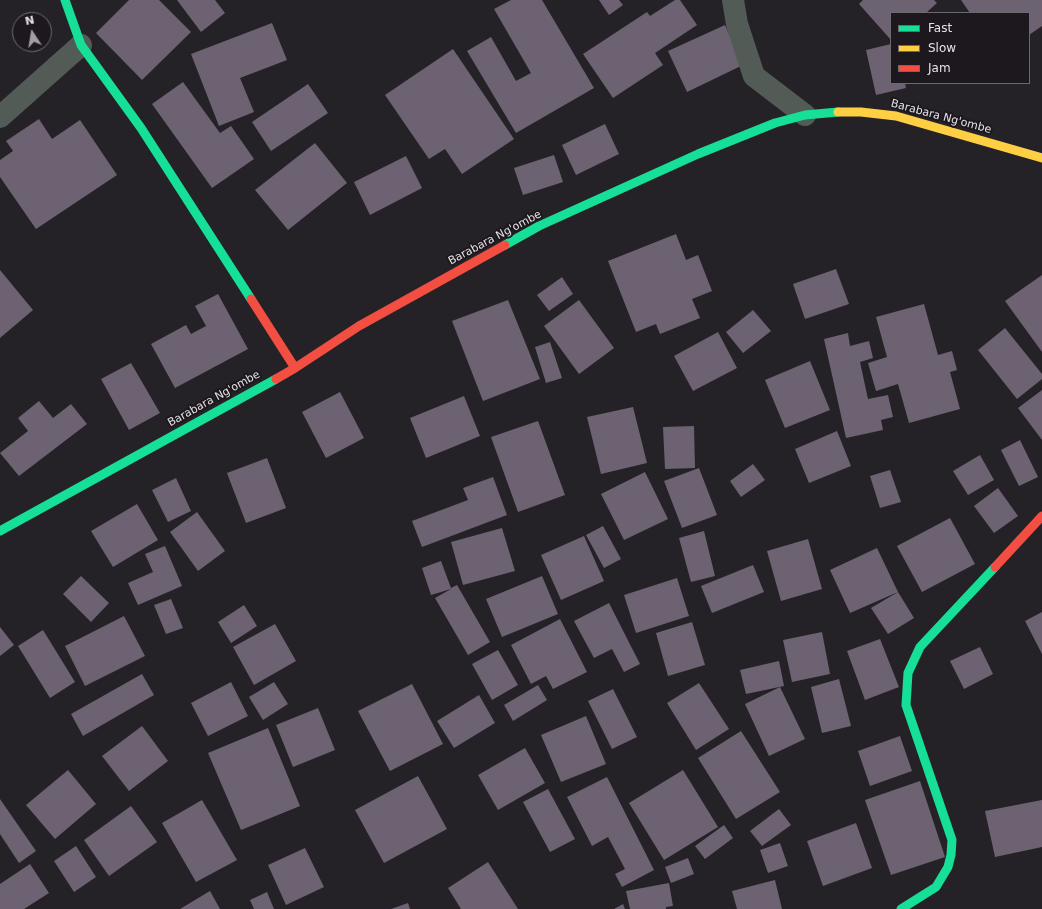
<!DOCTYPE html>
<html>
<head>
<meta charset="utf-8">
<style>
	body { margin:0 }
	#map { position:relative; width:1042px; height:909px; overflow:hidden; background:#252227; font-family:"DejaVu Sans",sans-serif }
	canvas { display:block }
	.legend { position:absolute; left:890px; top:12px; width:140px; height:72px; box-sizing:border-box; background:#1d181e; border:1px solid #6d696e; margin:0; padding:5px 7px; list-style:none; font-size:12px; color:#e6e3e7 }
	.legend li { display:flex; align-items:center; gap:8px; height:20px }
	.legend b { width:20px; border:1px solid #6d696e }
	.north { position:absolute; left:12px; top:12px; width:40px; height:40px; box-sizing:border-box; background:#1d181e; border:1px solid #6d696e; border-radius:50%; rotate:348deg; font-size:11px; font-weight:700; line-height:16px; text-align:center; color:#e6e3e7 }
	.north::after { content:''; display:block; margin:auto; width:14px; height:18px; background:#a29fa4; clip-path:polygon(50% 0,100% 100%,50% 72%,0 100%) }
</style>
</head>
<body>
<div id="map">
<canvas width="1042" height="909"></canvas>
<ul class="legend">
<li><b style="height:5px;background:#16e098"></b>Fast</li>
<li><b style="height:5px;background:#ffcf43"></b>Slow</li>
<li><b style="height:5px;background:#f24e42"></b>Jam</li>
</ul>
<div class="north">N</div>
</div>
<script>
const ctx = document.querySelector('canvas').getContext('2d');
ctx.lineJoin = 'round';
function paint(path, color) { ctx.fillStyle = color; ctx.fill(path, 'evenodd'); }
const toPath = rows => new Path2D(rows.map(r => 'M' + r).join(''));
function strokePath(path, color, width, dash) { ctx.strokeStyle = color; ctx.lineWidth = width; ctx.lineCap = dash ? 'butt' : 'round'; ctx.setLineDash(dash || []); ctx.stroke(path); }
function write(font, color, halo, rows, align = 'center') {
  ctx.font = font + ' "DejaVu Sans",sans-serif'; ctx.lineWidth = 4; ctx.setLineDash([]); ctx.textBaseline = 'middle'; ctx.strokeStyle = halo; ctx.fillStyle = color; for (const [text, x, y, turn = 0] of rows) {
    ctx.save(); ctx.translate(x, y); ctx.rotate((+turn || 0) * Math.PI / 180); ctx.textAlign = isNaN(turn) ? turn : align; if (halo) ctx.strokeText(text, 0, 0); ctx.fillText(text, 0, 0); ctx.restore();
  }
}
paint(toPath([
	[129,0,159,0,191,32,142,80,96,33],
	[177,0,215,0,225,13,201,32],
	[511,0,542,0,594,88,516,133,467,51,491,37,516,81,531,73,494,9],
	[599,0,619,0,623,5,609,15],
	[675,0,680,0,697,25,655,53,663,65,613,98,583,54,647,12,650,16],
	[863,0,934,0,937,3,926,13,891,13,891,40,859,4],
	[961,0,1042,0,1042,26,1029,35,1029,13,970,13],
	[272,23,287,60,240,78,254,112,219,126,191,54],
	[725,25,743,65,687,92,668,51],
	[891,44,891,83,905,83,906,88,876,95,866,50],
	[453,49,514,139,462,174,445,149,429,159,385,95],
	[183,82,220,133,231,126,254,159,212,188,152,104],
	[308,84,328,113,271,151,252,122],
	[39,119,52,139,80,120,117,175,36,229,0,177,0,160,13,151,6,141],
	[605,124,619,154,576,175,562,145],
	[315,143,347,183,288,230,255,190],
	[554,155,563,182,523,195,514,168],
	[406,156,422,188,370,215,354,182],
	[676,234,686,260,698,255,712,291,692,299,700,318,660,334,656,324,636,332,608,261],
	[836,269,849,304,805,319,793,284],
	[0,270,33,310,0,338],
	[1042,275,1042,352,1005,301],
	[562,277,573,294,549,311,537,295],
	[218,294,248,349,175,388,151,344,186,325,191,334,206,326,195,306],
	[508,300,540,379,483,401,452,321],
	[579,300,614,348,579,374,544,326],
	[924,304,938,355,952,351,957,370,950,372,960,409,909,423,898,384,876,391,868,363,887,357,876,317],
	[753,310,771,331,743,353,726,332],
	[1005,328,1042,374,1042,379,1017,399,978,350],
	[718,332,737,368,693,391,674,356],
	[848,333,850,346,869,341,873,358,860,362,868,399,888,395,893,417,881,420,883,430,846,438,824,339],
	[550,342,562,378,546,383,535,347],
	[810,361,830,410,785,428,765,380],
	[131,363,160,413,129,430,101,379],
	[1042,390,1042,440,1018,408],
	[340,392,364,438,326,458,302,412],
	[464,396,480,436,426,458,410,418],
	[39,401,53,418,71,404,87,424,19,476,0,453,28,431,18,418],
	[633,407,647,463,601,474,587,417],
	[538,421,565,495,518,512,491,437],
	[694,426,695,468,665,469,663,427],
	[837,431,851,466,809,483,795,449],
	[1020,440,1038,477,1019,486,1001,450],
	[980,455,994,480,968,495,953,471],
	[267,458,286,508,246,523,227,473],
	[753,464,765,480,741,497,730,481],
	[699,468,717,515,682,528,664,481],
	[890,470,901,502,880,508,870,476],
	[645,472,668,519,624,540,601,494],
	[493,477,507,515,422,547,412,521,468,500,463,488],
	[176,478,191,511,168,522,152,490],
	[998,488,1018,516,994,533,974,506],
	[137,504,158,540,113,567,91,531],
	[197,512,225,551,198,571,170,532],
	[950,518,975,564,922,592,897,546],
	[603,526,621,559,604,568,586,535],
	[502,528,515,571,463,585,451,542],
	[704,531,715,576,691,582,679,538],
	[584,536,604,581,561,600,541,555],
	[808,539,822,589,781,601,767,551],
	[165,546,182,586,138,605,128,583,153,572,145,554],
	[877,548,898,592,914,618,888,634,871,608,898,592,850,613,830,570],
	[441,561,451,588,457,585,490,642,468,655,435,598,451,589,431,595,422,568],
	[753,565,764,592,712,613,701,586],
	[81,576,109,603,91,622,63,594],
	[542,576,558,614,502,637,486,599],
	[677,578,689,616,636,633,624,595],
	[171,599,183,628,166,634,154,605],
	[609,603,640,664,624,672,612,649,594,658,574,621],
	[244,605,257,626,231,643,218,622],
	[1042,612,1042,654,1025,621],
	[124,616,145,656,85,686,65,646],
	[560,619,587,672,553,689,546,676,531,684,511,645],
	[692,622,705,665,668,676,656,633],
	[275,624,296,661,254,685,233,647],
	[0,627,14,645,0,656],
	[43,630,75,682,50,698,18,646],
	[822,632,830,674,792,682,783,640],
	[880,639,899,687,865,700,847,651],
	[980,647,993,674,964,689,950,661],
	[498,650,518,685,492,700,472,664],
	[779,661,784,686,746,694,740,670],
	[142,674,154,695,83,736,71,714],
	[839,679,851,726,822,733,811,687],
	[231,682,248,716,208,736,191,703],
	[274,682,288,704,263,720,249,697],
	[699,683,729,729,696,750,667,703],
	[412,684,443,744,390,771,358,711],
	[538,685,547,700,513,721,504,705],
	[780,687,805,739,769,756,745,704],
	[613,689,637,737,612,749,588,701],
	[479,695,495,723,454,748,437,721],
	[318,708,335,750,293,767,276,725],
	[586,716,606,764,561,782,541,735],
	[142,726,168,761,129,791,102,756],
	[268,728,300,806,241,830,208,753],
	[741,731,780,792,736,819,698,758],
	[900,736,912,771,870,786,858,751],
	[525,748,545,783,498,810,478,775],
	[68,770,96,804,55,839,26,805],
	[683,770,718,827,664,860,629,803],
	[418,776,447,829,384,863,355,810],
	[607,777,654,870,622,887,615,874,625,869,608,837,592,846,567,797],
	[920,781,945,857,891,875,865,800],
	[548,789,575,839,550,852,523,802],
	[0,799,36,851,19,863,0,834],
	[202,800,237,860,196,882,162,823],
	[1042,800,1042,847,995,857,985,811],
	[131,806,157,842,109,876,84,840],
	[779,809,791,825,762,846,750,831],
	[856,823,872,868,823,886,807,841],
	[724,825,733,838,705,859,695,846],
	[780,843,788,866,768,873,760,850],
	[76,846,96,877,74,892,54,861],
	[305,848,324,887,286,905,268,865],
	[688,858,694,874,671,883,665,867],
	[488,862,518,909,461,909,448,888],
	[30,864,49,893,24,909,0,909,0,884],
	[775,880,782,909,737,909,732,891],
	[669,883,673,906,666,907,666,909,630,909,626,891],
	[210,891,220,909,180,909],
	[267,892,274,909,254,909,250,900],
	[408,903,410,909,391,909],
	[623,904,625,909,614,909]
]), '#6d6271');
strokePath(toPath([
	[733,0,737,24,754,76,805,115],
	[0,117,81,45]
]), '#535b56', 22);
strokePath(toPath([
	[65,0,81,45,141,128,251,299],
	[505,245,539,226,698,154,775,123,805,115,838,112],
	[0,531,276,379],
	[901,909,936,887,948,867,951,855,952,840,906,705,908,673,920,647,995,567]
]), '#16e098', 9);
strokePath(toPath([
	[838,112,861,112,896,116,1042,158]
]), '#ffcf43', 9);
strokePath(toPath([
	[251,299,295,368],
	[276,379,295,368,359,326,505,245],
	[995,567,1042,516]
]), '#f24e42', 9);
write('11px', '#e6e3e7', '#1d181e', [
	["Barabara Ng'ombe",941,117,15],
	["Barabara Ng'ombe",495,238,-28],
	["Barabara Ng'ombe",214,399,-29]
]);
</script>
</body>
</html>
